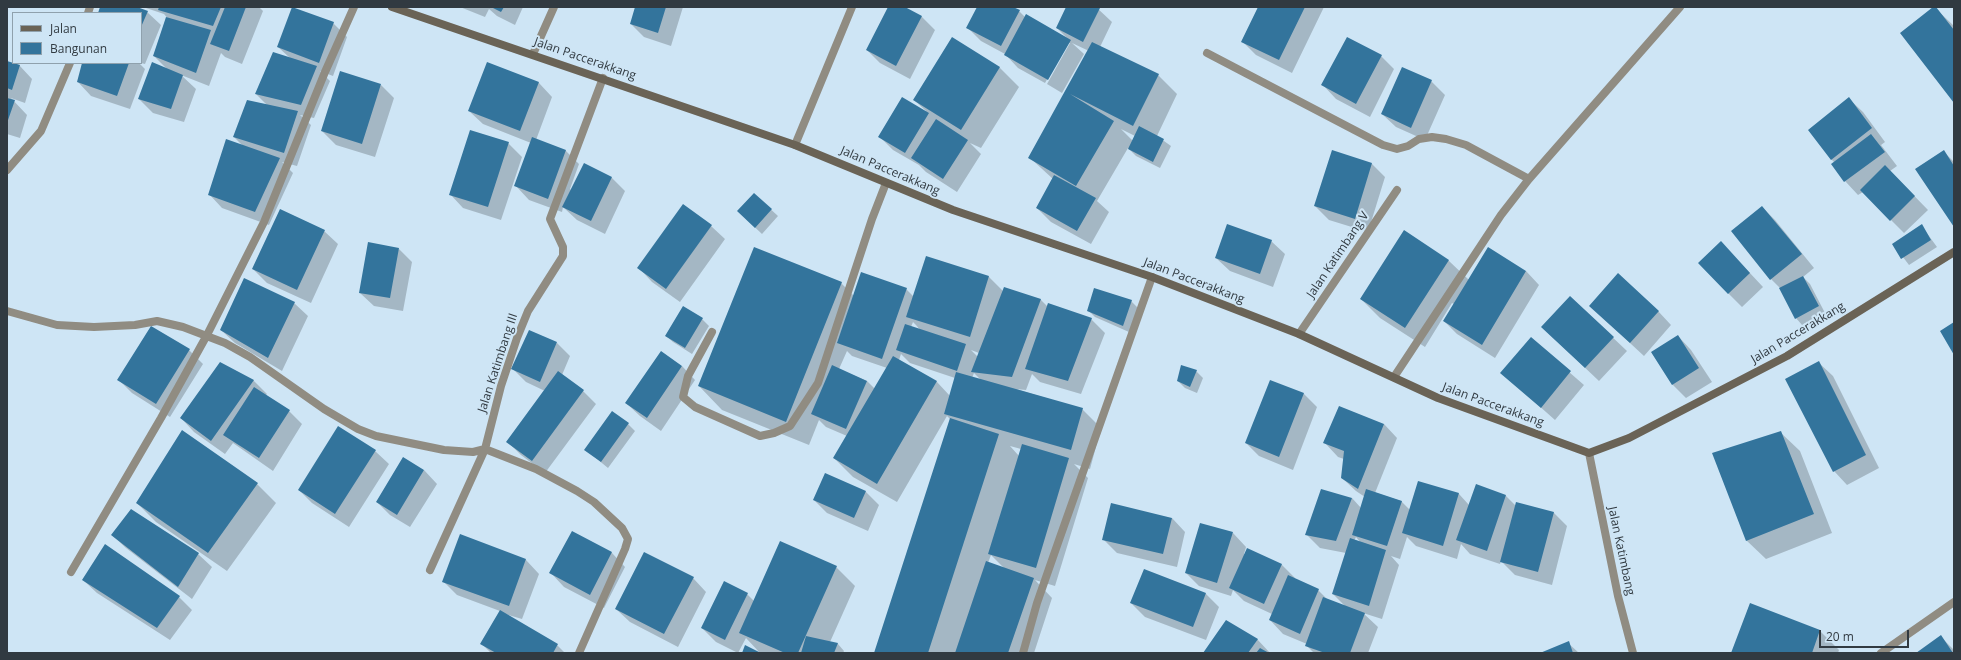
<!DOCTYPE html>
<html>
<head>
<meta charset="utf-8">
<style>
	body { margin:0 }
	#map { position:relative; width:1961px; height:660px; overflow:hidden; background:#cee5f5; font-family:"Open Sans",sans-serif }
	canvas { display:block }
	.frame { position:absolute; inset:0; border:8px solid #313a41; pointer-events:none }
	.legend { position:absolute; left:12px; top:12px; width:130px; height:52px; box-sizing:border-box; background:#cee5f5; border:1px solid #8fa1ad; margin:0; padding:5px 7px; list-style:none; font-size:12px; color:#313a41 }
	.legend li { display:flex; align-items:center; gap:8px; height:20px }
	.legend b { width:20px; border:1px solid #8fa1ad }
	.scale { position:absolute; left:1819px; top:630px; width:90px; height:18px; box-sizing:border-box; border:2px solid #313a41; border-top:0; padding-left:5px; font-size:12px; line-height:14px; white-space:nowrap; color:#313a41; -webkit-text-stroke:3px #cee5f5; paint-order:stroke }
</style>
</head>
<body>
<div id="map">
<canvas width="1961" height="660"></canvas>
<div class="frame"></div>
<ul class="legend">
<li><b style="height:5px;background:#6a6356"></b>Jalan</li>
<li><b style="height:11px;background:#33749c"></b>Bangunan</li>
</ul>
<div class="scale">20 m</div>
</div>
<script>
const ctx = document.querySelector('canvas').getContext('2d');
ctx.lineJoin = 'round';
function paint(path, color) { ctx.fillStyle = color; ctx.fill(path, 'evenodd'); }
const toPath = rows => new Path2D(rows.map(r => 'M' + r).join(''));
function strokePath(path, color, width, dash) { ctx.strokeStyle = color; ctx.lineWidth = width; ctx.lineCap = dash ? 'butt' : 'round'; ctx.setLineDash(dash || []); ctx.stroke(path); }
function write(font, color, halo, rows, align = 'center') {
  ctx.font = font + ' "Open Sans",sans-serif'; ctx.lineWidth = 4; ctx.setLineDash([]); ctx.textBaseline = 'middle'; ctx.strokeStyle = halo; ctx.fillStyle = color; for (const [text, x, y, turn = 0] of rows) {
    ctx.save(); ctx.translate(x, y); ctx.rotate((+turn || 0) * Math.PI / 180); ctx.textAlign = isNaN(turn) ? turn : align; if (halo) ctx.strokeText(text, 0, 0); ctx.fillText(text, 0, 0); ctx.restore();
  }
}
paint(toPath([
	[101,7,134,7,147,12,161,25,145,64,141,63,141,13,99,13],
	[143,7,259,7,263,11,242,64,225,57,221,53,209,86,181,75,196,89,184,122,153,113,139,99,168,70,154,56,169,20,164,14],
	[460,7,523,7,515,25,497,16,489,9,485,17],
	[636,7,683,7,671,46,644,37,631,24],
	[889,7,902,7,922,17,935,30,910,79,880,63,867,50],
	[978,7,1011,7,1019,11,1026,18,1067,38,1057,28,1067,7,1096,7,1112,22,1100,47,1158,75,1177,94,1157,136,1171,146,1160,168,1136,156,1128,148,1097,201,1109,212,1091,244,1051,222,1037,208,1053,179,1029,157,1089,51,1072,43,1084,54,1062,93,1047,84,1070,43,1068,43,1045,83,1018,68,1005,54,981,41,968,28],
	[1121,129,1135,136,1133,141],
	[1259,7,1324,7,1292,73,1256,55,1242,41],
	[1934,7,1954,26,1954,102],
	[333,23,347,37,333,76,320,71,330,81,314,118,300,115,311,125,297,166,282,162,293,173,269,225,222,208,209,194,243,146,234,137,268,106,256,94,290,58,278,47],
	[952,38,1000,68,1019,87,981,148,970,143,981,154,957,192,926,172,919,165,893,150,880,137,926,111,914,100],
	[1381,56,1394,69,1370,117,1336,99,1323,85],
	[7,62,19,65,32,79,25,103,11,98,27,115,20,138,7,134],
	[83,63,139,63,145,69,130,109,91,96,78,82],
	[487,64,539,83,552,97,536,140,566,151,579,164,570,189,571,190,584,164,612,178,625,191,605,234,577,220,563,207,562,212,529,200,516,186,531,143,483,124,469,111],
	[1431,81,1445,95,1425,140,1396,127,1382,114],
	[381,85,394,98,375,157,336,145,322,131],
	[1849,99,1863,112,1885,142,1881,145,1897,166,1890,171,1928,210,1904,233,1863,192,1858,195,1845,181,1832,164,1835,163,1831,159],
	[508,143,522,157,501,220,463,208,450,194],
	[1943,151,1954,162,1954,225],
	[1333,152,1372,164,1385,177,1368,232,1329,220,1315,206],
	[754,194,778,216,762,234,745,218],
	[1762,207,1775,220,1814,268,1803,277,1810,284,1825,313,1802,325,1796,318,1780,288,1771,279],
	[1921,225,1937,247,1909,265,1893,244],
	[711,226,725,239,680,302,652,282,639,268],
	[324,231,338,244,311,303,267,283,253,269],
	[1405,231,1449,261,1469,280,1526,271,1539,285,1495,358,1457,334,1444,321,1454,304,1452,303,1425,347,1380,318,1361,299],
	[1271,241,1285,254,1273,287,1230,271,1216,258],
	[399,249,412,262,403,311,374,306,360,293],
	[1734,256,1763,287,1742,307,1728,293],
	[926,258,989,277,1003,291,1041,300,1048,307,1091,319,1105,333,1081,394,1040,382,1032,374,1026,390,1016,389,1082,409,1101,428,1090,469,1074,464,1088,478,1055,586,1035,580,1052,598,1034,653,875,653,951,420,947,416,897,502,853,477,834,458,847,436,826,427,819,420,809,445,722,410,699,386,841,283,854,296,906,289,914,297],
	[913,322,916,325,920,330,911,327],
	[971,350,979,353,978,357],
	[847,351,852,356,887,368,875,389,867,381,839,369],
	[901,354,910,363,955,378,950,396,937,382,899,360],
	[974,373,981,380,972,378],
	[1010,446,1021,449,1019,456],
	[991,555,1005,569,988,563],
	[1570,297,1627,351,1599,381,1542,327],
	[1131,301,1138,308,1129,332,1095,317,1089,311],
	[294,303,308,316,282,371,235,343,221,330],
	[1658,311,1671,325,1644,356,1604,319],
	[702,319,709,326,692,354,673,342,666,336],
	[151,327,189,350,203,364,170,417,132,393,119,380],
	[1678,336,1691,350,1712,382,1686,398,1673,385,1652,353],
	[1531,339,1584,385,1555,420,1502,373],
	[557,343,570,356,562,375,583,391,596,404,545,473,521,455,508,442,545,391,526,382,513,369],
	[1819,363,1833,376,1879,468,1847,485,1834,471],
	[682,366,695,380,661,431,640,416,626,403],
	[1196,371,1203,378,1197,393,1185,388,1178,381],
	[253,380,267,394,265,396,289,411,302,424,273,471,233,443,225,454,194,432,181,418],
	[1271,381,1304,394,1317,407,1293,470,1259,456,1246,443],
	[628,424,635,431,608,468,586,450],
	[1384,424,1397,438,1375,493,1401,501,1410,510,1419,482,1459,494,1469,505,1476,486,1506,496,1516,506,1517,503,1554,513,1567,526,1552,585,1515,575,1501,561,1500,564,1470,554,1461,544,1457,559,1416,546,1407,537,1400,559,1391,556,1399,565,1382,619,1363,613,1378,627,1368,653,1314,653,1306,645,1307,644,1283,634,1270,620,1272,614,1244,601,1233,590,1231,596,1199,586,1186,573,1233,533,1246,547,1244,554,1281,564,1295,578,1294,579,1318,590,1329,601,1346,607,1333,594,1346,553,1320,548,1306,534,1352,498,1361,508,1365,497,1356,491,1342,478,1344,459,1338,457,1325,443],
	[1356,537,1361,543,1354,541],
	[1780,432,1800,451,1832,533,1766,559,1746,540],
	[375,451,389,464,349,527,312,503,299,490],
	[424,470,437,484,410,527,390,515,377,502],
	[257,484,276,503,227,571,156,522,137,503],
	[866,492,879,505,868,531,827,513,814,500],
	[1172,518,1185,532,1177,567,1117,553,1103,539],
	[572,533,612,553,625,567,604,608,564,587,551,573],
	[112,535,198,554,212,567,192,599,126,548],
	[460,536,526,560,539,574,522,619,505,614,557,645,565,653,491,653,481,643,500,611,457,595,444,582],
	[836,567,855,586,830,642,838,644,844,651,843,653,760,653,746,638,738,653,716,642,702,628,747,594,754,601],
	[693,578,706,592,678,647,630,622,616,609],
	[83,580,179,597,192,610,170,640,97,593],
	[1206,594,1219,607,1206,640,1145,617,1131,603],
	[1750,604,1820,631,1839,650,1838,653,1732,653],
	[1941,637,1954,650,1954,653,1917,653],
	[1257,639,1270,653,1204,653],
	[1568,643,1579,653,1543,653]
]), '#0003');
paint(toPath([
	[100,7,137,7,148,11,141,27,141,13,98,13],
	[159,7,221,7,213,26,158,10],
	[225,7,246,7,229,51,210,44],
	[292,7,334,22,319,63,277,47],
	[491,7,504,7,501,12],
	[635,7,666,7,658,33,630,24],
	[888,7,905,7,922,16,896,66,866,50],
	[977,7,1013,7,1020,10,1001,46,966,28],
	[1066,7,1100,8,1083,42,1056,28],
	[1258,7,1305,7,1279,60,1241,42],
	[1933,7,1936,7,1954,30,1954,103,1900,33],
	[1026,14,1071,40,1048,80,1004,55],
	[166,17,211,30,196,73,153,56],
	[952,37,1000,67,961,130,913,100],
	[1347,37,1382,55,1356,104,1321,85],
	[1092,42,1159,74,1133,126,1070,94,1114,121,1076,186,1028,158],
	[273,52,317,66,301,105,255,94],
	[7,61,20,65,12,90,7,88],
	[152,62,183,75,171,109,138,99],
	[487,62,539,82,520,131,468,111],
	[82,63,129,63,117,96,77,82],
	[1402,67,1432,80,1411,128,1381,114],
	[340,71,381,84,362,144,321,131],
	[902,97,929,113,905,153,878,137],
	[1849,97,1872,128,1831,160,1808,130],
	[7,98,15,100,7,123],
	[247,100,298,111,284,153,233,137],
	[936,119,968,140,943,179,911,158],
	[1139,126,1164,139,1153,162,1128,149],
	[470,130,509,142,488,207,449,195],
	[1871,134,1885,152,1844,182,1831,164],
	[532,137,566,150,548,199,514,186],
	[226,139,280,158,255,212,208,195],
	[1332,150,1372,163,1355,219,1314,206],
	[1944,150,1954,166,1954,227,1915,169],
	[584,163,612,177,591,221,562,207],
	[1885,165,1915,196,1890,221,1860,190],
	[1054,175,1096,198,1077,231,1036,208],
	[754,193,772,209,755,228,737,211],
	[683,204,712,225,666,289,637,268],
	[1762,206,1802,254,1770,280,1731,231],
	[280,209,325,230,297,290,252,269],
	[1227,224,1272,240,1260,274,1215,258],
	[1922,224,1931,240,1901,259,1892,244],
	[1404,230,1449,260,1405,328,1360,299],
	[1721,241,1750,273,1728,294,1698,263],
	[368,242,399,248,390,298,359,293],
	[754,247,842,282,786,422,698,386],
	[1488,247,1526,271,1482,345,1443,321],
	[926,256,989,276,970,337,906,317],
	[861,272,907,288,882,359,837,343],
	[1618,273,1659,311,1630,343,1589,306],
	[1803,276,1819,306,1795,319,1779,288],
	[244,278,295,302,268,358,220,330],
	[1004,287,1041,299,1012,377,971,372],
	[1094,288,1132,300,1123,326,1087,311],
	[1570,296,1614,337,1585,368,1541,327],
	[1048,303,1092,318,1068,381,1025,369],
	[683,306,703,318,685,348,665,336],
	[1954,322,1954,355,1940,331],
	[905,324,966,344,957,371,896,350],
	[151,326,190,349,156,404,117,380],
	[529,330,557,342,540,382,511,369],
	[1678,335,1699,368,1672,385,1651,352],
	[1531,337,1571,371,1541,408,1500,373],
	[661,351,682,366,647,418,625,403],
	[893,356,937,381,877,484,833,458],
	[1819,361,1866,455,1833,472,1785,379],
	[220,362,254,380,211,441,180,418],
	[832,365,867,381,846,429,811,414],
	[1181,365,1197,370,1190,387,1177,381],
	[558,371,584,390,532,461,506,442],
	[956,372,1083,408,1071,450,944,414],
	[1270,380,1304,393,1279,457,1245,443],
	[254,387,290,410,259,458,223,435],
	[1339,406,1384,424,1358,489,1341,478,1344,451,1323,443],
	[612,411,629,423,601,462,584,450],
	[950,418,999,434,928,653,874,653],
	[338,426,376,450,335,514,298,490],
	[182,430,258,483,208,553,136,503],
	[1781,431,1814,514,1746,541,1712,453],
	[1022,444,1069,458,1036,568,988,554],
	[403,457,424,470,397,515,376,502],
	[825,473,866,491,854,518,813,500],
	[1418,481,1459,493,1443,546,1402,533],
	[1476,484,1506,495,1487,551,1456,540],
	[1321,489,1352,498,1336,541,1305,535],
	[1366,489,1402,501,1387,546,1352,535],
	[1516,502,1554,512,1538,572,1500,562],
	[1111,503,1172,518,1163,554,1102,540],
	[131,509,199,553,178,587,111,535],
	[1200,523,1233,532,1217,583,1185,573],
	[572,531,612,552,590,595,549,573],
	[460,534,526,559,509,606,442,582],
	[1350,538,1386,550,1369,606,1332,594],
	[780,541,837,566,798,653,785,653,739,633],
	[105,544,180,596,157,628,82,580],
	[1247,548,1282,564,1264,604,1229,588],
	[644,552,694,577,664,634,615,609],
	[986,561,1034,578,1008,653,955,653],
	[1144,569,1206,593,1193,627,1130,603],
	[1288,575,1319,589,1300,634,1269,620],
	[724,581,748,593,725,640,701,628],
	[1323,597,1365,613,1350,653,1325,653,1305,646],
	[1750,603,1820,630,1812,653,1731,653],
	[500,610,558,644,553,653,496,653,480,644],
	[1226,620,1258,639,1248,653,1203,653],
	[1941,635,1953,653,1916,653],
	[806,636,838,643,834,653,801,653],
	[1569,641,1573,653,1540,653],
	[745,645,761,653,742,653],
	[1260,648,1269,653,1256,653]
]), '#33749c');
strokePath(toPath([
	[712,332,688,376,683,397,695,407,760,436,774,433,790,426,818,383,872,219,886,183]
]), '#908c82', 8);
strokePath(toPath([
	[88,13,90,7],
	[1207,53,1383,145,1397,149,1408,146,1419,139,1432,137,1446,139,1466,145,1529,179],
	[533,54,554,7],
	[795,145,852,7],
	[7,170,41,131,70,63],
	[7,311,57,325,94,327,135,325,157,321,183,327,225,343,250,357,324,409,358,429,376,436,444,450,473,452,485,449,536,469,577,491,594,502,622,528,628,539,625,549,579,653],
	[1299,334,1397,190],
	[1394,377,1501,215,1529,179,1680,7],
	[1589,453,1618,596,1633,653],
	[430,570,485,449,501,386,517,338,528,311,563,256,563,247,550,219,603,78],
	[71,572,161,418,207,335,264,222,325,72,354,7],
	[1023,653,1037,603,1059,540,1152,277],
	[1881,653,1954,602]
]), '#908c82', 8);
strokePath(toPath([
	[392,7,795,145,953,210,1152,277,1299,334,1438,398,1589,453,1629,438,1787,356,1954,252]
]), '#6a6356', 8);
write('12px', '#313a41', '#cee5f5', [
	["Jalan Paccerakkang",585,59,19],
	["Jalan Paccerakkang",890,171,23],
	["Jalan Katimbang V",1338,255,-56],
	["Jalan Paccerakkang",1194,281,21],
	["Jalan Paccerakkang",1798,333,-31],
	["Jalan Katimbang III",498,363,-72],
	["Jalan Paccerakkang",1493,405,20],
	["Jalan Katimbang",1621,551,78]
]);
</script>
</body>
</html>
